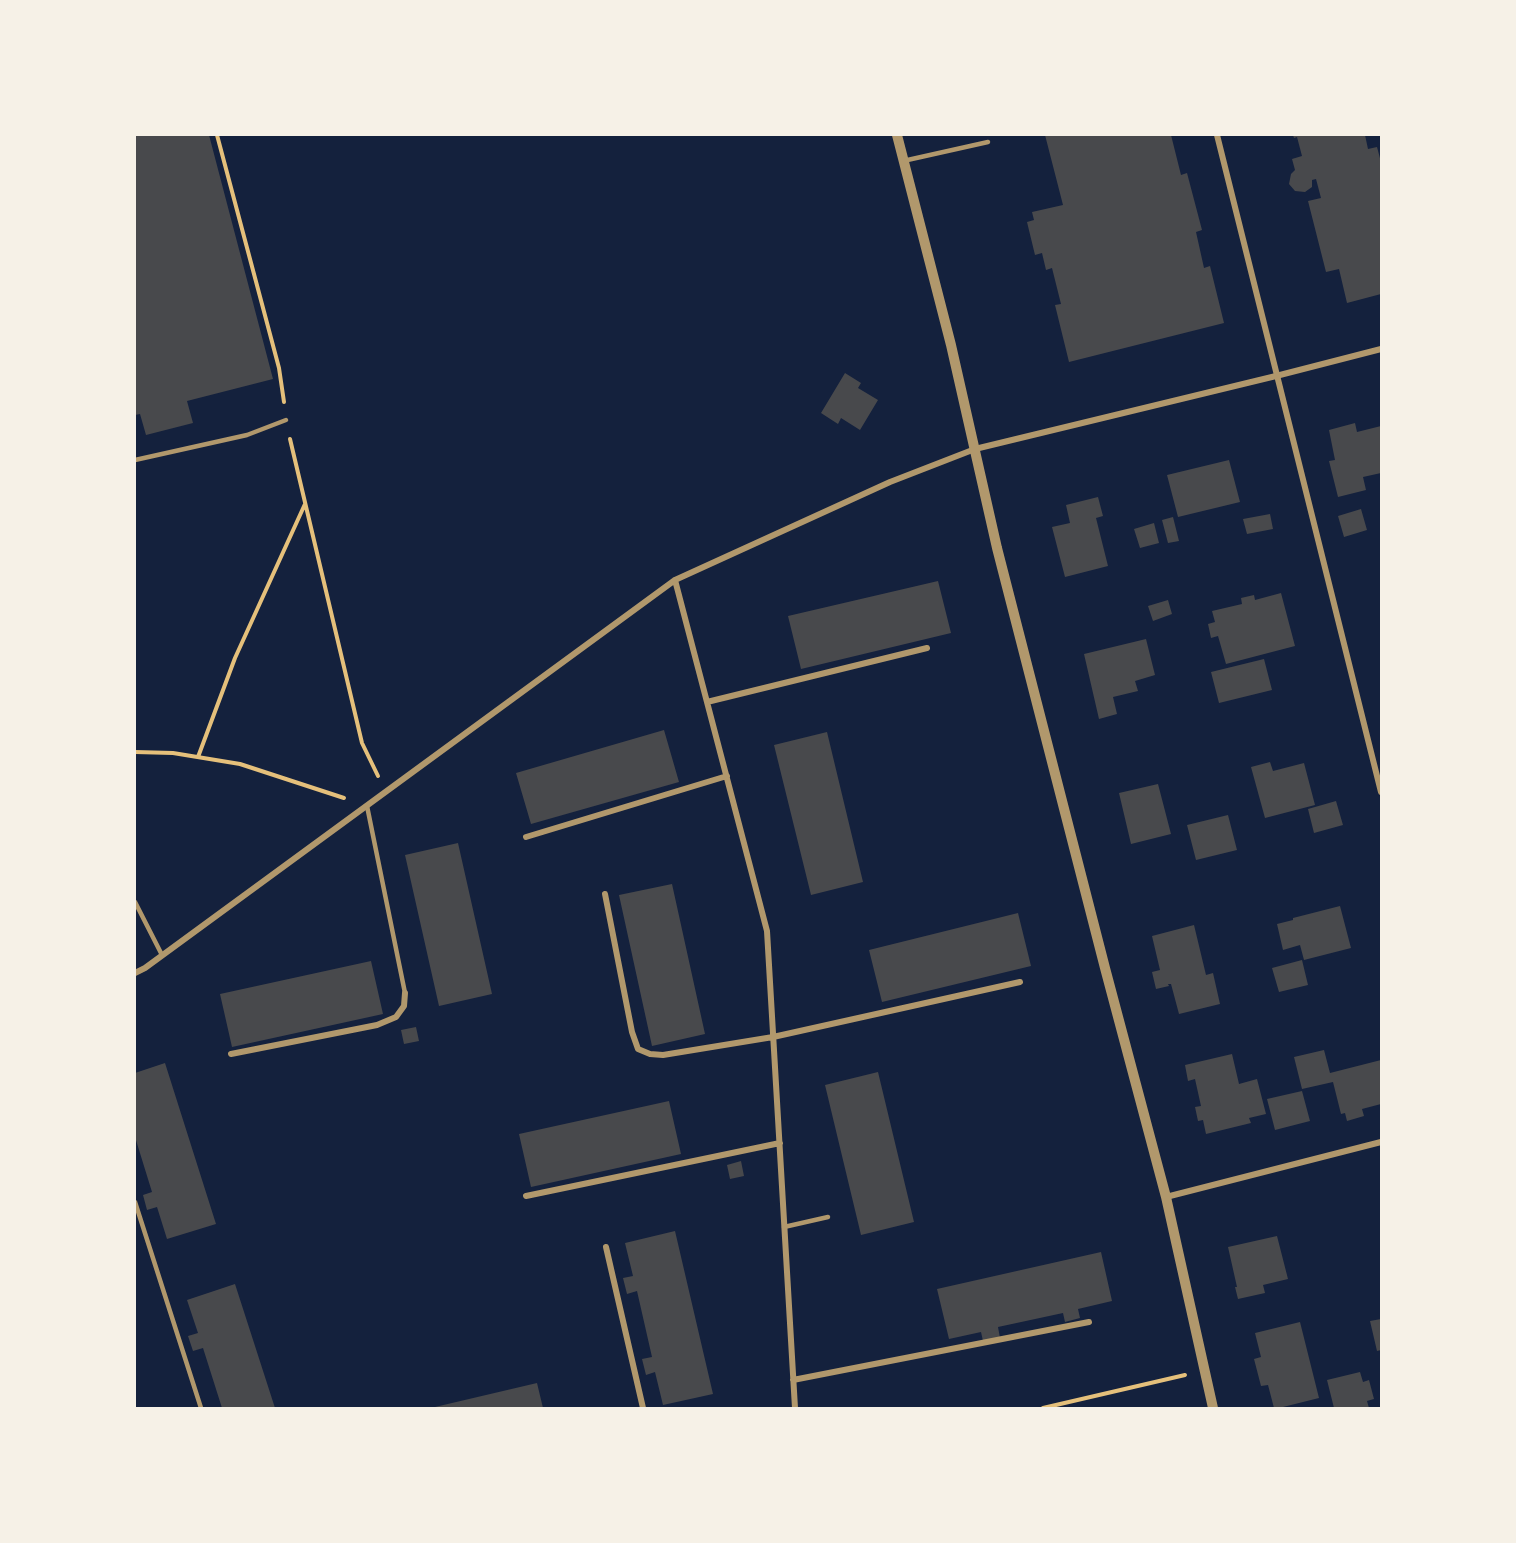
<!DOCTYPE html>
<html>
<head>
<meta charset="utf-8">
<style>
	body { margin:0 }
	#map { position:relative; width:1516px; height:1543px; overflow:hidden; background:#14213d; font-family:"PT Sans",sans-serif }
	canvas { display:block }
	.frame { position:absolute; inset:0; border:136px solid #f6f1e7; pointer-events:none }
</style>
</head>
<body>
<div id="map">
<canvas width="1516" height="1543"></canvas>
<div class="frame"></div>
</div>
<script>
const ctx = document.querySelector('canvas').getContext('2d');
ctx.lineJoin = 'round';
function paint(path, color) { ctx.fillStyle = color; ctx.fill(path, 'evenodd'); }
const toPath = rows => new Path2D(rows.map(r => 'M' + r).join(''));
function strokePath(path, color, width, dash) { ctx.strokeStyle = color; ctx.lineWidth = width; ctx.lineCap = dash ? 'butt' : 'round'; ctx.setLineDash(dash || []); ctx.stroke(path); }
paint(toPath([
	[135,135,209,135,273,379,187,401,193,423,146,435,140,414,135,415],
	[1045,135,1171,135,1181,175,1187,173,1202,230,1196,232,1204,268,1210,266,1224,323,1069,362,1055,305,1061,304,1052,268,1046,270,1042,253,1035,255,1027,222,1034,220,1032,212,1063,205],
	[1293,135,1365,135,1368,149,1377,147,1381,162,1381,294,1347,303,1339,269,1326,272,1308,201,1321,198,1316,179,1312,180,1312,187,1305,192,1295,191,1289,184,1291,174,1295,170,1292,159,1302,156,1297,137,1294,138],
	[845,373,861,383,858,388,878,400,860,430,841,418,838,424,821,413],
	[1355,423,1357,432,1381,426,1381,473,1363,477,1366,490,1338,497,1329,461,1335,460,1329,430],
	[1229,460,1240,502,1178,517,1167,475],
	[1098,497,1103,516,1096,518,1108,566,1065,577,1052,527,1070,523,1066,505],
	[1361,509,1367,530,1344,537,1338,516],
	[1270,514,1273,529,1247,534,1243,519],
	[1173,517,1179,541,1168,543,1162,520],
	[1154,523,1159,543,1140,548,1134,529],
	[938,581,951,633,801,669,788,616],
	[1281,593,1295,646,1226,664,1218,636,1211,638,1208,624,1215,622,1212,611,1242,604,1241,598,1254,595,1255,600],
	[1168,600,1172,614,1153,621,1148,606],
	[1146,639,1155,675,1135,681,1138,691,1113,697,1117,714,1099,719,1084,654],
	[1264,659,1272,690,1219,703,1211,672],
	[664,730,679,782,531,824,516,773],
	[827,732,863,882,811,895,774,745],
	[1270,762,1273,771,1304,763,1315,805,1265,818,1251,767],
	[1158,784,1171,834,1131,844,1119,793],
	[1336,801,1343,825,1314,833,1308,809],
	[1228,815,1237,850,1196,860,1187,825],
	[458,843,492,994,439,1006,405,855],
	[672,884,705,1034,652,1046,619,895],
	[1340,906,1351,948,1304,960,1300,945,1283,950,1277,924,1293,920,1293,918],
	[1018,913,1031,966,882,1002,869,950],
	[1194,925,1206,975,1213,973,1220,1004,1179,1014,1171,984,1168,984,1169,986,1156,989,1152,972,1160,970,1152,936],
	[1302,960,1308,985,1279,992,1272,968],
	[371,961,383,1014,232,1047,220,994],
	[416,1027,419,1041,404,1044,401,1030],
	[1324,1050,1330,1073,1381,1060,1381,1104,1362,1109,1364,1116,1347,1121,1345,1113,1341,1114,1333,1082,1302,1089,1294,1057],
	[1232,1054,1239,1084,1257,1079,1266,1114,1249,1118,1251,1123,1206,1134,1203,1120,1198,1121,1195,1107,1201,1106,1195,1079,1188,1081,1185,1065],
	[165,1063,216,1224,167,1239,157,1207,147,1210,143,1195,152,1192,135,1137,135,1073],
	[878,1072,914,1222,861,1235,825,1085],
	[1302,1091,1310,1121,1275,1130,1267,1099],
	[669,1101,681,1154,531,1187,519,1134],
	[741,1161,744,1176,730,1179,727,1165],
	[675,1231,713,1394,663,1405,655,1372,646,1375,642,1359,652,1357,637,1291,627,1294,623,1278,633,1276,625,1243],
	[1277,1236,1288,1279,1263,1285,1265,1293,1238,1299,1235,1287,1237,1287,1228,1247],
	[1101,1252,1112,1301,1078,1309,1080,1318,1065,1322,1063,1313,998,1327,1000,1338,983,1341,981,1332,949,1339,937,1289],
	[235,1284,275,1408,222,1408,203,1348,193,1351,188,1336,198,1333,187,1300],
	[1381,1319,1381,1350,1377,1351,1370,1321],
	[1300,1322,1319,1398,1279,1408,1274,1408,1268,1385,1261,1386,1254,1359,1261,1357,1255,1333],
	[1360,1372,1363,1382,1369,1380,1374,1399,1367,1401,1369,1408,1334,1408,1327,1380],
	[537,1383,543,1408,435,1408,435,1407]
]), '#48494c');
strokePath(toPath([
	[217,135,279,368,284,402],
	[290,439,362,743,378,776],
	[135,752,173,753,240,764,344,798],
	[198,757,235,658,305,504],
	[1043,1408,1185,1375]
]), '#e5c07b', 4);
strokePath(toPath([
	[903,161,988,142],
	[135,460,247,435,286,420],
	[367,806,405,993],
	[135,902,162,955],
	[135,1202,201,1408],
	[784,1227,828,1217]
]), '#b1986c', 4.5);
strokePath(toPath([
	[1217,135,1381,792],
	[675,580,767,931,795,1408],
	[707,702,927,648],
	[526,837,727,776],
	[605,894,632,1032,638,1049,650,1054,663,1055,773,1037,1020,982],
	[135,973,145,968,675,580,890,482,975,449,1276,376,1381,349],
	[231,1054,377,1025,396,1017,404,1006,405,993],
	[526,1196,780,1143],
	[1166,1197,1381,1142],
	[606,1247,643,1408],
	[793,1380,1089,1322]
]), '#b1986c', 6);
strokePath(toPath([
	[897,135,951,345,997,548,1105,968,1166,1197,1213,1408]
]), '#b1986c', 10);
</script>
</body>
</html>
